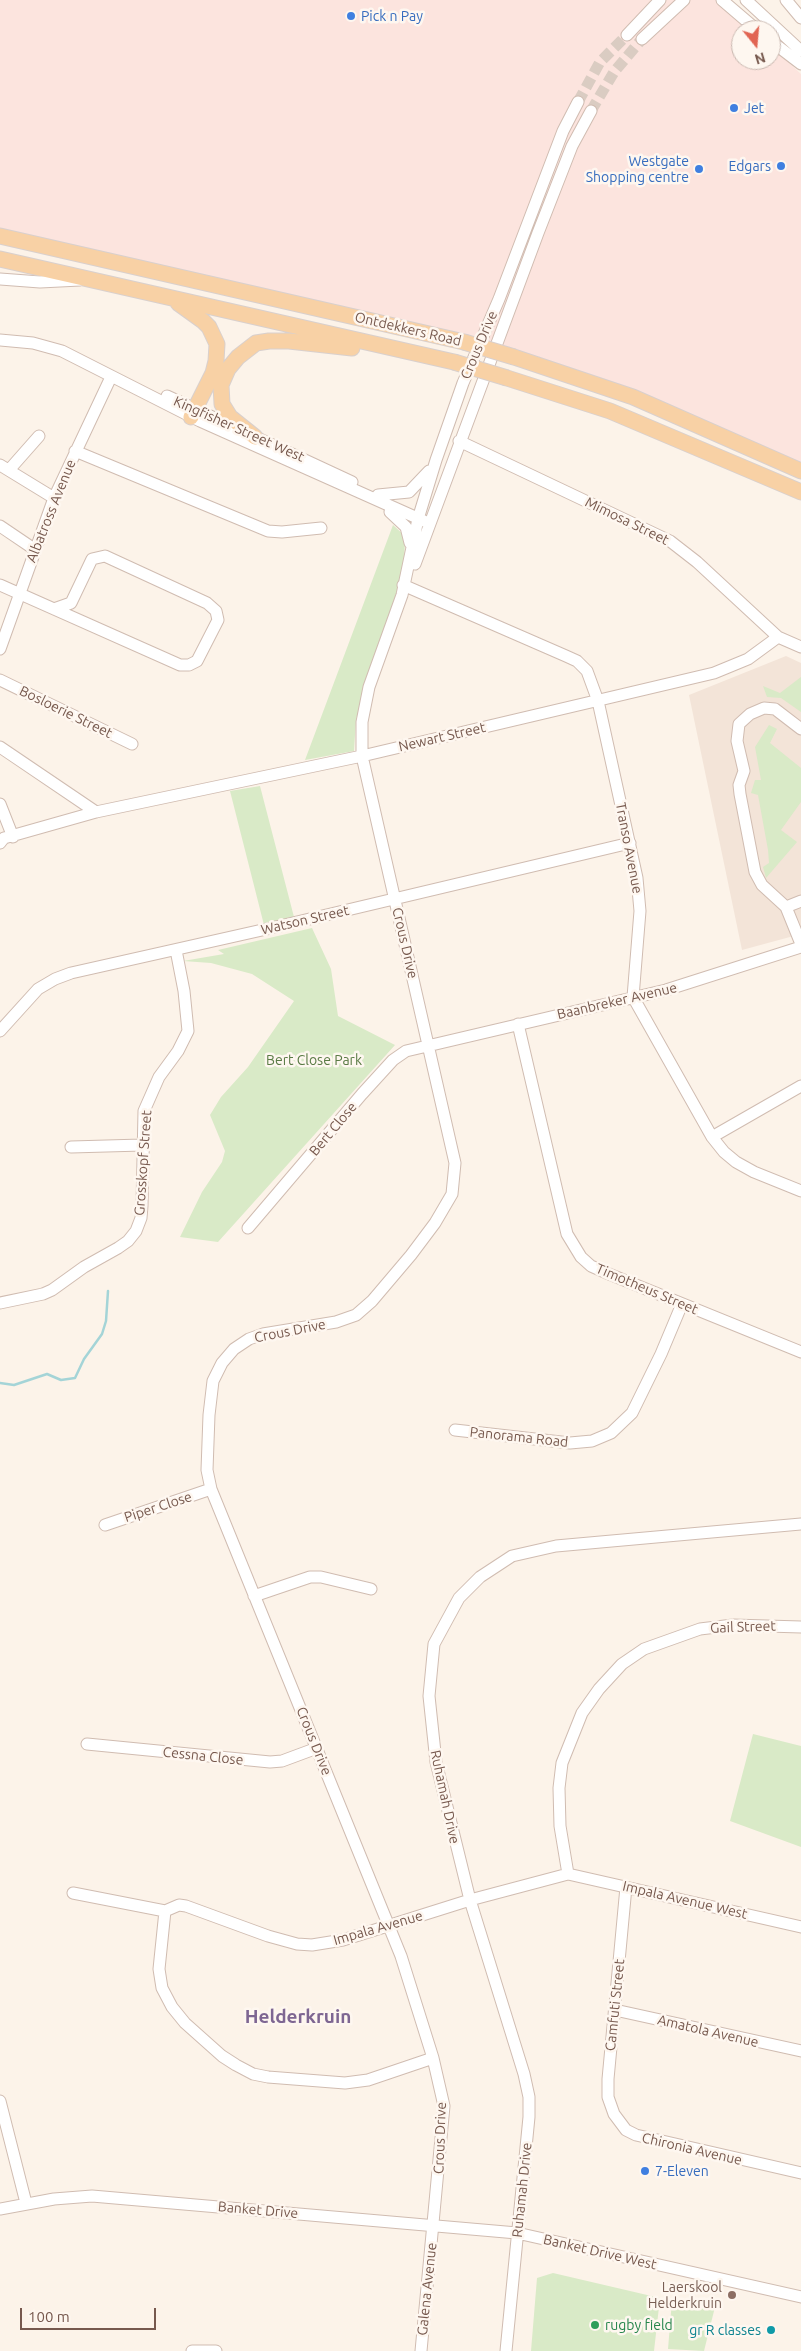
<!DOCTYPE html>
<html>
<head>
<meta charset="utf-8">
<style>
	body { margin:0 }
	#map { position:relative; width:801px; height:2351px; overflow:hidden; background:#fcf3e9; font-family:Ubuntu,sans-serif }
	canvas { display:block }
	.north { position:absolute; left:731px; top:20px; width:50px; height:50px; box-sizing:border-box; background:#fef7f0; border:1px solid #c8b7af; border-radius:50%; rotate:163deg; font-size:14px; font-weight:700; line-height:20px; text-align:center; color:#76584d }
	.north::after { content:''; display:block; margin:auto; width:18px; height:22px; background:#e16553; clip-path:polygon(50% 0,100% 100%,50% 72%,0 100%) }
	.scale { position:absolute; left:20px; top:2308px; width:136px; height:22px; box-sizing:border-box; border:2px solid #76584d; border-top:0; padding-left:6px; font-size:15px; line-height:18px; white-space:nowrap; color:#76584d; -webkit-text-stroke:4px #fef7f0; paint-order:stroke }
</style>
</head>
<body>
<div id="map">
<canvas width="801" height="2351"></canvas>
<div class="north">N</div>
<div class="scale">100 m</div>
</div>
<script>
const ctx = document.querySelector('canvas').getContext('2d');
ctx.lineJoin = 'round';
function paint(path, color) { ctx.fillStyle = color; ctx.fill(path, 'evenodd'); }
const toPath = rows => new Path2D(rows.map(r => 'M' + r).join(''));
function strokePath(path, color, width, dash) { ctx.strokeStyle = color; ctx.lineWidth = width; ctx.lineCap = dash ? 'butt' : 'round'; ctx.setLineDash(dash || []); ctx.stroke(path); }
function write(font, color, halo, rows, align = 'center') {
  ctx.font = font + ' Ubuntu,sans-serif'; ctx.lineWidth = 5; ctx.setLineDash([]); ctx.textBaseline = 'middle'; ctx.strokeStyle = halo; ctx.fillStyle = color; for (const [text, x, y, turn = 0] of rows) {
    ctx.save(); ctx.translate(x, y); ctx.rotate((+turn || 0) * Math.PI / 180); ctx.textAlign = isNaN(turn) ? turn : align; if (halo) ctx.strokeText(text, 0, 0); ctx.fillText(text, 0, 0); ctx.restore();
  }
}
paint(toPath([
	[786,656,801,663,801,934,742,950,689,695]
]), '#f3e4d8');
paint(toPath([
	[0,0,722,0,754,30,741,30,741,60,771,60,771,46,801,74,801,468,485,343,0,229]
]), '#fce4de');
paint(toPath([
	[393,525,405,536,404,569,356,719,354,751,305,760],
	[801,677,801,712,781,698,767,697,763,686,780,693],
	[769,725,777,729,770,743,801,768,801,802,781,830,797,842,766,878,763,867,769,863,768,850,758,795,751,793,755,780,761,780,755,747],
	[260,786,294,917,264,925,230,791],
	[312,928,331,969,338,1016,395,1045,218,1242,180,1237,202,1192,222,1162,225,1151,210,1115,221,1097,248,1067,294,1001,252,974,211,963,183,961,224,954,218,950],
	[753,1734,801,1746,801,1847,730,1821],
	[553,2273,660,2298,654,2351,531,2351,537,2278],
	[672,2300,715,2307,704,2351,668,2349]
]), '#d9eac7');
strokePath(toPath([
	[0,1383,14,1385,47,1374,61,1380,75,1378,84,1359,102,1334,106,1321,108,1291]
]), '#a4d4d7', 2.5);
strokePath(toPath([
	[578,102,600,62,627,35],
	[591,111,614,72,642,39]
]), '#daccc2', 11, [11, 5.5]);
const minor = toPath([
	[722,0,757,30],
	[746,0,801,51],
	[786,0,801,18],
	[627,35,660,0],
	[642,39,684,0],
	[771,41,801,64],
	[0,279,40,282,80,280],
	[0,340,33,343,62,351,200,421,424,521],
	[167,396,352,482],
	[459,441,670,541,697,562,778,637,801,647],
	[75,451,268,531,282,532,321,528],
	[0,465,54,498],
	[9,470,39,436],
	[378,495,409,492,429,471],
	[390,512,406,527,410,543],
	[0,526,34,549],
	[415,564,538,233,572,146,591,111],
	[0,585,180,665,189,665,197,661,218,620,216,611,207,603,105,556,92,559,71,603,54,609],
	[403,585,566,656,577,661,587,671,598,701,637,878,640,911,633,997,712,1137,724,1152,736,1162,754,1172,801,1191],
	[0,649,54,498,111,377],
	[0,680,132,744],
	[801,729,775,709,764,708,750,714,739,724,737,741,744,771,739,785,740,794,755,872,762,885,786,907,801,901],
	[0,747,96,812],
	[0,804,13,837],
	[0,843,4,838,96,812,362,756,714,673,748,659,778,637],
	[786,907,801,944],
	[518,1024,567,1234,581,1257,591,1266,609,1274,801,1352],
	[0,1031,38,989,55,979,71,973,280,926,630,843],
	[712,1137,801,1086],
	[71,1147,142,1145],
	[248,1228,362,1094,393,1060,406,1051,666,990,801,947],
	[0,1303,43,1294,52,1290,84,1267,118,1248,128,1241,136,1231,141,1218,142,1206,144,1111,159,1077,178,1051,188,1031,184,991,176,950],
	[455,1430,570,1443,592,1441,611,1433,632,1413,661,1354,682,1304],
	[105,1525,211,1489],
	[254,1596,310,1577,321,1577,371,1589],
	[87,1744,270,1762,282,1761,317,1748],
	[568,1874,560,1826,559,1788,562,1763,582,1713,599,1689,622,1664,644,1649,700,1629,733,1625,801,1627],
	[626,1887,608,2079,608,2097,614,2114,626,2130,636,2135,801,2173],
	[73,1893,165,1911,179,1905,186,1906,268,1936,297,1944,312,1945,343,1940,470,1900,568,1874,801,1927],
	[165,1911,159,1969,162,1988,172,2007,185,2023,222,2056,236,2065,253,2074,268,2077,345,2083,368,2080,433,2058],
	[615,2010,801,2051],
	[0,2101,26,2203],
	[0,2209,54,2199,92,2196,517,2233,801,2297],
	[192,2351,216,2351],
	[421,2351,444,2106,433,2058,401,1956,211,1489,207,1470,209,1415,213,1381,222,1363,234,1349,249,1339,263,1334,336,1322,356,1315,372,1301,411,1255,435,1223,452,1194,455,1163,362,756,362,722,369,687,402,595,418,519,436,460,463,383,499,299,563,131,578,102],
	[506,2351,529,2117,529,2097,524,2074,470,1900,436,1762,429,1696,434,1644,459,1598,480,1577,512,1556,556,1546,801,1524]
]);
const major = toPath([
	[0,236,464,342],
	[0,259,454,362],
	[178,303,203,321,209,327,217,344,216,361,213,373,191,417],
	[514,357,633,397,801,471],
	[507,378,610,411,801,492],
	[255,437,230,417,222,404,221,385,228,369,238,357,256,343,269,341,289,341,352,348]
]);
strokePath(minor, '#d0bcb1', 13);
strokePath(major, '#d9d0cd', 17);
strokePath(minor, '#fff', 11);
strokePath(major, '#f8d1a5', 15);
const majorBridge = toPath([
	[464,342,514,357],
	[454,362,507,378]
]);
strokePath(majorBridge, '#d9d0cd', 17, []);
strokePath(majorBridge, '#f8d1a5', 15);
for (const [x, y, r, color] of [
	[351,16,5,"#3f7fe0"],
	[734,108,5,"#3f7fe0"],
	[781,166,5,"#3f7fe0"],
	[699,169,5,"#3f7fe0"],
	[645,2171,5,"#3f7fe0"],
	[732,2295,5,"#8d6e63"],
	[595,2325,5,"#2e9e5b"],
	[771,2330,5,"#0f9aa8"]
]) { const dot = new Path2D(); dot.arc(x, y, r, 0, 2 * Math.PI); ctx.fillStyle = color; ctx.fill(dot); strokePath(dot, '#fef7f0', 2); }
write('14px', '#366cbe', '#fef7f0', [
	["Pick n Pay",361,16],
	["Jet",744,108],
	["Westgate",689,161,"right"],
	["Shopping centre",689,177,"right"],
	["Edgars",771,166,"right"],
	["7-Eleven",655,2171]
], 'left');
write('14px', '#76584d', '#fef7f0', [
	["Ontdekkers Road",408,329,13],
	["Crous Drive",479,345,-67],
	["Kingfisher Street West",239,429,24],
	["Albatross Avenue",51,511,-68],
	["Mimosa Street",627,521,26],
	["Bosloerie Street",66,712,26],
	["Newart Street",442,737,-13],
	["Transo Avenue",629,848,79],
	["Watson Street",305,920,-13],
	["Crous Drive",405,943,77],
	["Baanbreker Avenue",617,1001,-13],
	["Bert Close",333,1129,-50],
	["Grosskopf Street",143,1163,-86],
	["Timotheus Street",647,1289,23],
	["Crous Drive",290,1331,-11],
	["Panorama Road",519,1437,6],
	["Piper Close",158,1507,-18],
	["Gail Street",743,1627,-2],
	["Crous Drive",314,1741,68],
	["Cessna Close",203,1756,6],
	["Ruhamah Drive",445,1797,78],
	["Impala Avenue West",685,1900,13],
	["Impala Avenue",378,1928,-16],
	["Camfuti Street",615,2005,-84],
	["Amatola Avenue",708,2031,13],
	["Crous Drive",440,2138,-88],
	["Chironia Avenue",692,2149,13],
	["Ruhamah Drive",522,2190,-84],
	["Banket Drive",258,2210,5],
	["Banket Drive West",600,2252,13],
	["Galena Avenue",427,2289,-84]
]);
write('14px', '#5a7b45', '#fef7f0', [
	["Bert Close Park",314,1060]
]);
write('14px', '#785e54', '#fef7f0', [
	["Laerskool",722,2287],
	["Helderkruin",722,2303]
], 'right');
write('14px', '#27864d', '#fef7f0', [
	["rugby field",605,2325]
], 'left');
write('14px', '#0d838f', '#fef7f0', [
	["gr R classes",761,2330]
], 'right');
write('bold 19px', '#7e6692', '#fef7f0', [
	["Helderkruin",298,2017]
]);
</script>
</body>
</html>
